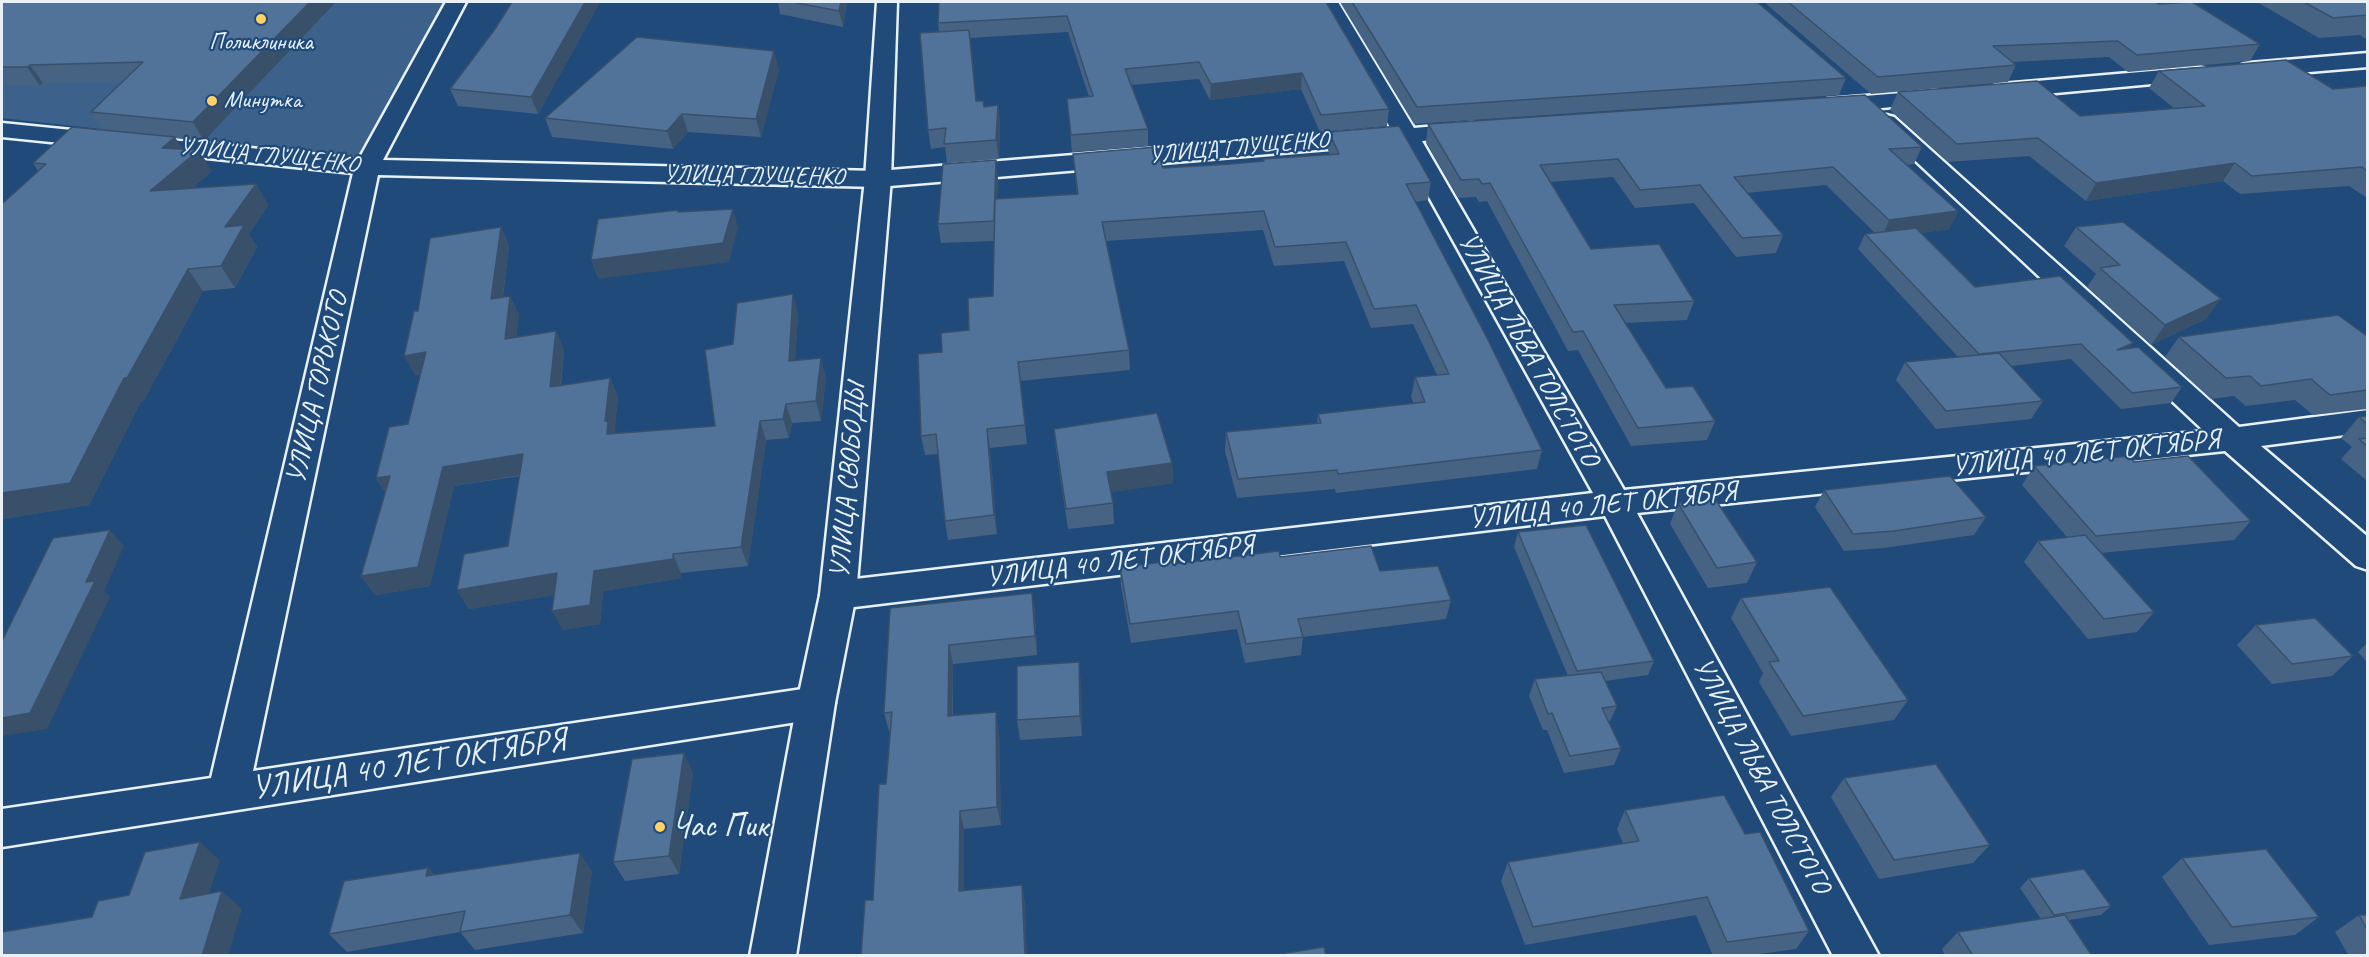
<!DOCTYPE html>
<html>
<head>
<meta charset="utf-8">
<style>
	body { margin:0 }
	#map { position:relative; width:2369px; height:957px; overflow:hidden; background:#1f4a7a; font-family:Caveat,sans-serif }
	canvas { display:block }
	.frame { position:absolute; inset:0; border:3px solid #e8f1f8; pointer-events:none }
</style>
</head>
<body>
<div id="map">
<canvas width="2369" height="957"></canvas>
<div class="frame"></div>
</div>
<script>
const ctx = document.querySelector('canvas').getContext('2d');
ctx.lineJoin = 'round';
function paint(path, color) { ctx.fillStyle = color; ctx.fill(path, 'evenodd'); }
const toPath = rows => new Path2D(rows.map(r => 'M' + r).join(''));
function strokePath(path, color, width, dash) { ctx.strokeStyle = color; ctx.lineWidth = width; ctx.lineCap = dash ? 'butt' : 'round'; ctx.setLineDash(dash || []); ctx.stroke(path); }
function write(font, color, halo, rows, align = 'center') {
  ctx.font = font + ' Caveat,sans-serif'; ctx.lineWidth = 4.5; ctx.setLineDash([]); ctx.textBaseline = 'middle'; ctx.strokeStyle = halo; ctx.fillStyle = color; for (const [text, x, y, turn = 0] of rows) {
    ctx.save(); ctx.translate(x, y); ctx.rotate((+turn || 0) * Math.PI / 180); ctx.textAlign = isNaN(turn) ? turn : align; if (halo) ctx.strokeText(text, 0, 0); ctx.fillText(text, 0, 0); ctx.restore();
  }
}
paint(toPath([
	[100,2,444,2,359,158,2,118,2,76]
]), '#3c628c');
const minor = toPath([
	[446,2,466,2,383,160,878,171,1391,129,1318,2,1338,2,1414,128,1472,123,1480,125,1484,130,1480,135,1472,137,1422,141,1624,490,2204,431,1874,122,1878,117,1886,115,1894,117,2239,427,2368,410,2368,432,2261,446,2368,537,2368,570,2356,566,2225,451,1637,513,1879,956,1833,956,1605,516,838,609,825,605,820,595,825,585,838,581,1593,493,1399,143,878,187,378,175,253,771,816,687,830,692,835,703,830,714,816,719,2,847,2,809,211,778,353,173,2,137,2,123,359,159,446,2],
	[2368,53,2368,67,2250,77,2242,75,2239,70,2242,65,2250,63,2368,53],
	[2198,67,2206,69,2209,74,2206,79,2002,98,1994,96,1990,91,1994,86,2002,84,2198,67],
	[1938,90,1946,92,1950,97,1946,102,1828,113,1820,111,1816,106,1820,101,1828,99,1938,90]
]);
const tertiary = toPath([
	[877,2,897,2,891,179,856,595,835,703,796,956,750,956,797,703,820,595,865,179,877,2]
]);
strokePath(minor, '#e8f1f8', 5);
strokePath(tertiary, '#e8f1f8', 5);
paint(minor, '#1f4a7a');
paint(tertiary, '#1f4a7a');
paint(toPath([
	[2,2,336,2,204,141,175,138,182,149,212,171,192,188,256,184,268,205,249,234,257,247,235,288,203,291,144,400,141,401,89,505,2,519,2,204,38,171,33,163,103,130,91,112,122,82,43,83,40,86,2,85],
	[512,2,600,2,538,114,458,106,450,89,495,29],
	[778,2,847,2,843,27,780,14],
	[1326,2,1389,109,1387,126,1320,132,1301,89,1210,100,1199,79,1131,85,1148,129,1148,146,1072,152,1067,99,1089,97,1068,32,970,38,976,101,984,107,998,105,1000,124,999,159,947,163,945,147,931,149,928,130,939,31,938,23],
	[1340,2,1757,2,1846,78,1839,95,1414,124],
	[1764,2,2155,2,2159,4,2260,44,2250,61,2128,72,2109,57,2012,62,2016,65,2008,82,1871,94],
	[2257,2,2367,2,2367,38,2364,38,2360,35,2319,38],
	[779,69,761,137,688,132,673,149,552,137,545,118],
	[2159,71,2333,89,2367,86,2367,198,2349,186,2240,194,2223,181,2086,201,2029,156,1948,162,1890,110,1898,92,2080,116,2175,109,2149,88],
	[1428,124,1922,147,1914,164,1906,165,1958,211,1949,229,1921,233,1975,287,2129,348,2182,387,2171,403,2121,409,2071,359,2011,366,2043,401,2031,419,1936,429,1896,380,1905,362,1958,357,1858,249,1865,234,1875,233,1826,185,1747,193,1783,235,1776,253,1736,257,1694,203,1635,208,1613,177,1550,182,1591,249,1694,301,1687,320,1625,323,1666,388,1715,421,1707,440,1631,446,1578,350,1568,351,1487,201,1479,202,1476,197,1458,198,1426,142],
	[1329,132,1431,182,1428,200,1415,202,1542,450,1537,469,1336,493,1335,489,1237,498,1225,451,1226,432,1317,423,1318,414,1414,404,1411,397,1415,377,1437,375,1413,324,1371,328,1344,261,1274,266,1263,230,1106,241,1129,350,1130,370,1020,381,1027,444,990,448,997,534,948,540,945,521,938,454,925,455,921,436,942,352,969,330,993,296,994,241,941,243,938,224,998,179,997,199,1077,194,1073,154,1163,168,1231,164,1263,161,1263,159,1330,155,1328,150],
	[501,227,509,246,503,297,510,296,519,315,516,338,556,331,564,351,561,386,610,378,618,397,614,434,715,426,733,344,798,313,795,360,826,377,821,421,792,423,789,438,766,440,748,566,681,573,681,578,603,591,600,624,562,630,554,595,469,609,457,590,508,546,520,476,454,486,430,586,375,595,361,576,385,492,376,478,408,424,421,374,415,375,418,311],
	[2076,227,2206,319,2151,345,2087,287,2096,274,2064,246],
	[2367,336,2367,409,2313,415,2295,400,2246,406,2234,396,2211,399,2165,357,2179,337],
	[2367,416,2367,481,2341,459,2352,447,2341,438,2359,417],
	[1054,429,1172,463,1173,483,1111,492,1113,503,1114,524,1068,529,1056,450],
	[2134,462,2251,521,2234,540,2101,553,2154,612,2137,632,2088,639,2024,562,2038,541,2067,537,2022,485,2034,466],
	[1824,490,1986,517,1974,535,1884,548,1844,551,1815,507],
	[1678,503,1757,562,1747,583,1708,588,1670,524],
	[1518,532,1654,661,1648,675,1605,681,1617,706,1609,723,1621,748,1614,765,1564,773,1547,730,1543,730,1529,696,1535,679,1568,676,1514,547],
	[1280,557,1380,571,1451,600,1446,619,1303,637,1301,655,1245,663,1237,629,1131,643,1121,586,1120,567],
	[1032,593,1035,612,1037,655,953,664,953,716,999,731,1001,825,964,829,964,890,1025,902,873,900,886,784,890,731,889,731,884,713,890,608],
	[1741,598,1908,700,1894,720,1791,736,1759,682,1763,673,1731,618],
	[2256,625,2353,656,2332,676,2272,684,2237,645],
	[2367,643,2367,662,2358,652],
	[1081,682,1082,736,1020,740,1017,720],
	[693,773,679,874,625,881,613,862],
	[1844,778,1990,845,1973,863,1879,879,1831,797],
	[1625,810,1745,834,1809,931,1796,949,1745,956,1713,956,1696,915,1525,945,1501,881,1508,862,1623,843,1617,829],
	[2182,858,2319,917,2295,935,2209,945,2162,877],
	[428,868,434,875,592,871,583,933,475,950,460,932,347,952,329,934],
	[2029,878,2111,906,2101,915,2069,920,2092,956,1945,956,1942,949,1958,932,2041,919,2020,888],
	[2359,915,2367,915,2367,956,2349,956,2335,932]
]), '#466384');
paint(toPath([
	[310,2,336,2,204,141,193,122],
	[585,2,600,2,538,114,531,97],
	[841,2,847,2,843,27,839,11],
	[969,30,972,48,978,120,976,101],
	[774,51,779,69,761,137,756,119],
	[30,65,43,83,40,86,27,67],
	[1302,73,1301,89,1210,100,1211,84],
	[998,105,1000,124,999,159,996,140],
	[682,114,688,132,673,149,667,131],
	[175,137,188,158,162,148],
	[199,150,212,171,164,213,150,191],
	[996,160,998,179,996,241,994,221],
	[2235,163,2223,181,2086,201,2096,183],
	[256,184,268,205,249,234,257,247,235,288,221,266,225,227],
	[733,209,738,228,729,262,598,279,591,260],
	[1958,211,1949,229,1881,239,1889,220],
	[501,227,509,246,500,318,491,299],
	[188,269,203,291,144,400,141,401,89,505,2,519,2,493,124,378],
	[793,294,798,313,794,380,789,361],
	[510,296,519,315,514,359,505,339],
	[2221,299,2206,319,2151,345,2165,325],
	[556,331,564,351,558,407,550,387],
	[2133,343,2122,358,2117,350],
	[426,352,437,371,415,375,404,356],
	[821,358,826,377,821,421,816,401],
	[610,378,618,397,614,435,607,434,605,421],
	[786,404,792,423,789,438,783,419],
	[760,421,766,440,748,566,741,547],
	[987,429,990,448,997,534,994,515],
	[523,454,533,473,454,486,430,586,375,595,361,576,443,467],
	[1172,463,1173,483,1108,493,1107,472],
	[390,476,388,497,376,478],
	[110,530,124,546,104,591,110,597,47,729,2,736,2,718,86,582],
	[673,554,681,573,681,578,603,591,600,624,562,630,552,611,594,571],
	[557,573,567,593,469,609,457,590],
	[1032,593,1035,612,1037,655,1035,636],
	[949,645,953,664,952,735,948,716],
	[1079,662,1081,682,1082,736,1080,716],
	[996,712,999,731,1001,825,997,807],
	[684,753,693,773,679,874,669,856],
	[960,811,964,829,964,908,959,891],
	[200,842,220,861,201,917,180,899],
	[580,853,592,871,583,933,570,915],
	[428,868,443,886,426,876],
	[1022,885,1025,902,1027,956,1025,956],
	[222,891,242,909,228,956,202,956]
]), '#39506b');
const building = toPath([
	[2,2,310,2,193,122,91,112,143,62,30,65,27,67,2,67,2,2],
	[512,2,585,2,531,97,450,89,495,29,512,2],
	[792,2,841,2,839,11,792,2],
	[939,2,1326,2,1389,109,1321,115,1302,73,1211,84,1199,62,1125,69,1148,129,1071,135,1067,99,1093,96,1067,16,938,23,939,2],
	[1352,2,1757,2,1846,78,1417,107,1352,2],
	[1788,2,2155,2,2159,4,2192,2,2260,44,2137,55,2118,41,1993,46,2016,65,1878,77,1788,2],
	[2304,2,2367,2,2367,15,2333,18,2304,2],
	[969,30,976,101,983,101,984,107,998,105,996,140,944,144,946,128,928,130,920,33,969,30],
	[637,37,774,51,756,119,682,114,667,131,545,118,637,37],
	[2286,60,2333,89,2367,86,2367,171,2362,167,2252,176,2235,163,2096,183,2038,138,1957,144,1898,92,2037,81,2080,116,2205,106,2159,71,2286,60],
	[1865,95,1922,147,1889,149,1958,211,1889,220,1833,167,1734,177,1783,235,1742,238,1700,185,1640,190,1618,159,1540,165,1591,249,1659,244,1694,301,1614,305,1666,388,1693,386,1715,421,1638,428,1583,331,1573,332,1490,183,1482,184,1479,179,1461,180,1428,124,1865,95],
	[1399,126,1431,182,1406,184,1487,338,1542,450,1338,474,1337,470,1238,479,1226,432,1321,423,1318,414,1425,402,1415,377,1449,374,1416,305,1374,309,1346,242,1275,247,1264,211,1102,222,1129,350,1018,362,1025,425,987,429,994,515,945,521,936,434,921,436,918,354,942,352,941,333,969,330,968,298,993,296,995,199,1078,194,1073,154,1155,147,1163,168,1231,164,1264,161,1263,159,1339,154,1329,132,1399,126],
	[72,127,175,137,162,148,199,150,150,191,256,184,225,227,244,225,221,266,188,269,127,378,124,378,70,483,2,493,2,204,46,164,33,163,72,127],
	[996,160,994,221,938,224,943,164,996,160],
	[733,209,723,243,591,260,598,219,678,210,678,212,733,209],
	[2123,222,2221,299,2165,325,2100,268,2120,265,2076,227,2123,222],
	[501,227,491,299,510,296,505,339,556,331,550,387,610,378,605,421,608,421,607,434,715,426,705,350,733,344,737,303,793,294,789,361,821,358,816,401,786,404,783,419,760,421,741,547,673,554,673,559,594,571,590,605,552,611,557,573,457,590,464,554,508,546,523,454,443,467,418,567,361,576,390,476,376,478,389,427,408,424,426,352,404,356,414,311,418,311,430,238,501,227],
	[1916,228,1975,287,2060,276,2133,343,2117,350,2138,347,2182,387,2132,393,2081,344,1979,354,1865,234,1916,228],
	[2338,315,2367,336,2367,390,2330,395,2311,379,2261,386,2250,376,2226,378,2179,337,2338,315],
	[1999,353,2043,401,1946,411,1905,362,1999,353],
	[1157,413,1172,463,1107,472,1113,503,1066,509,1054,429,1157,413],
	[2367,416,2367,424,2359,417,2367,416],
	[2367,438,2367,446,2359,439,2367,438],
	[2129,456,2134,462,2188,456,2251,521,2096,536,2034,466,2129,456],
	[1950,476,1986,517,1894,531,1853,534,1824,490,1950,476],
	[1715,499,1757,562,1717,568,1678,503,1715,499],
	[1586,525,1654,661,1577,671,1518,532,1586,525],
	[110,530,86,582,95,581,30,713,2,718,2,641,53,538,110,530],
	[2085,535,2154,612,2104,619,2038,541,2085,535],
	[1371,546,1380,571,1438,566,1451,600,1298,619,1303,637,1246,644,1238,611,1130,624,1120,567,1172,561,1173,564,1279,551,1280,557,1371,546],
	[1830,587,1908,700,1803,716,1769,662,1779,661,1741,598,1830,587],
	[1032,593,1035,636,949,645,948,716,996,712,997,807,960,811,959,891,1022,885,1025,956,861,956,865,900,873,900,879,784,886,784,892,712,884,713,890,608,1032,593],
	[2315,618,2353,656,2292,664,2256,625,2315,618],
	[1079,662,1080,716,1017,720,1017,666,1079,662],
	[1601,672,1617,706,1602,708,1621,748,1570,756,1552,713,1548,714,1535,679,1601,672],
	[684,753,669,856,613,862,632,759,684,753],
	[1936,764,1990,845,1894,860,1844,778,1936,764],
	[1724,795,1745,834,1760,832,1809,931,1727,942,1707,897,1533,927,1508,862,1639,841,1625,810,1724,795],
	[200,842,180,899,222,891,202,956,2,956,2,932,92,917,98,901,129,895,145,852,200,842],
	[2266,849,2319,917,2232,927,2182,858,2266,849],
	[580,853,570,915,460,932,465,911,329,934,344,881,428,868,426,876,580,853],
	[2084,869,2111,906,2054,915,2029,878,2084,869],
	[2065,915,2092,956,1973,956,1958,932,2065,915],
	[2359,915,2367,915,2367,929,2359,915],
	[1324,947,1326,956,1268,956,1324,947]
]);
paint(building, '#517399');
strokePath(building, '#39506b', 1.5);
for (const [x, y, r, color] of [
	[261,19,6,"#ffd166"],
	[212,101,6,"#ffd166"],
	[660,827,6,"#ffd166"]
]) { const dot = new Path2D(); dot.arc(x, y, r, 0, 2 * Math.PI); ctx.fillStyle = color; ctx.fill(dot); strokePath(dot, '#1f4a7a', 2); }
write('24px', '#e8f1f8', '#1f4a7a', [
	["Поликлиника",261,43],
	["Минутка",224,101,"left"]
]);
write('24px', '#e8f1f8', '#1f4a7a', [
	["УЛИЦА ГЛУЩЕНКО",1239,148,-5],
	["УЛИЦА ГЛУЩЕНКО",269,156,6],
	["УЛИЦА ГЛУЩЕНКО",754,176,1]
]);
write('28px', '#e8f1f8', '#1f4a7a', [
	["УЛИЦА ЛЬВА ТОЛСТОГО",1528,350,61],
	["УЛИЦА ГОРЬКОГО",318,388,-77],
	["УЛИЦА 40 ЛЕТ ОКТЯБРЯ",2086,454,-6],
	["УЛИЦА СВОБОДЫ",849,481,-85],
	["УЛИЦА 40 ЛЕТ ОКТЯБРЯ",1603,506,-6],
	["УЛИЦА 40 ЛЕТ ОКТЯБРЯ",1120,562,-7],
	["УЛИЦА ЛЬВА ТОЛСТОГО",1761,776,62]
]);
write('33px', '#e8f1f8', '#1f4a7a', [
	["УЛИЦА 40 ЛЕТ ОКТЯБРЯ",409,765,-9]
]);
write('33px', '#e8f1f8', '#1f4a7a', [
	["Час Пик",672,827]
], 'left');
</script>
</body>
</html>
